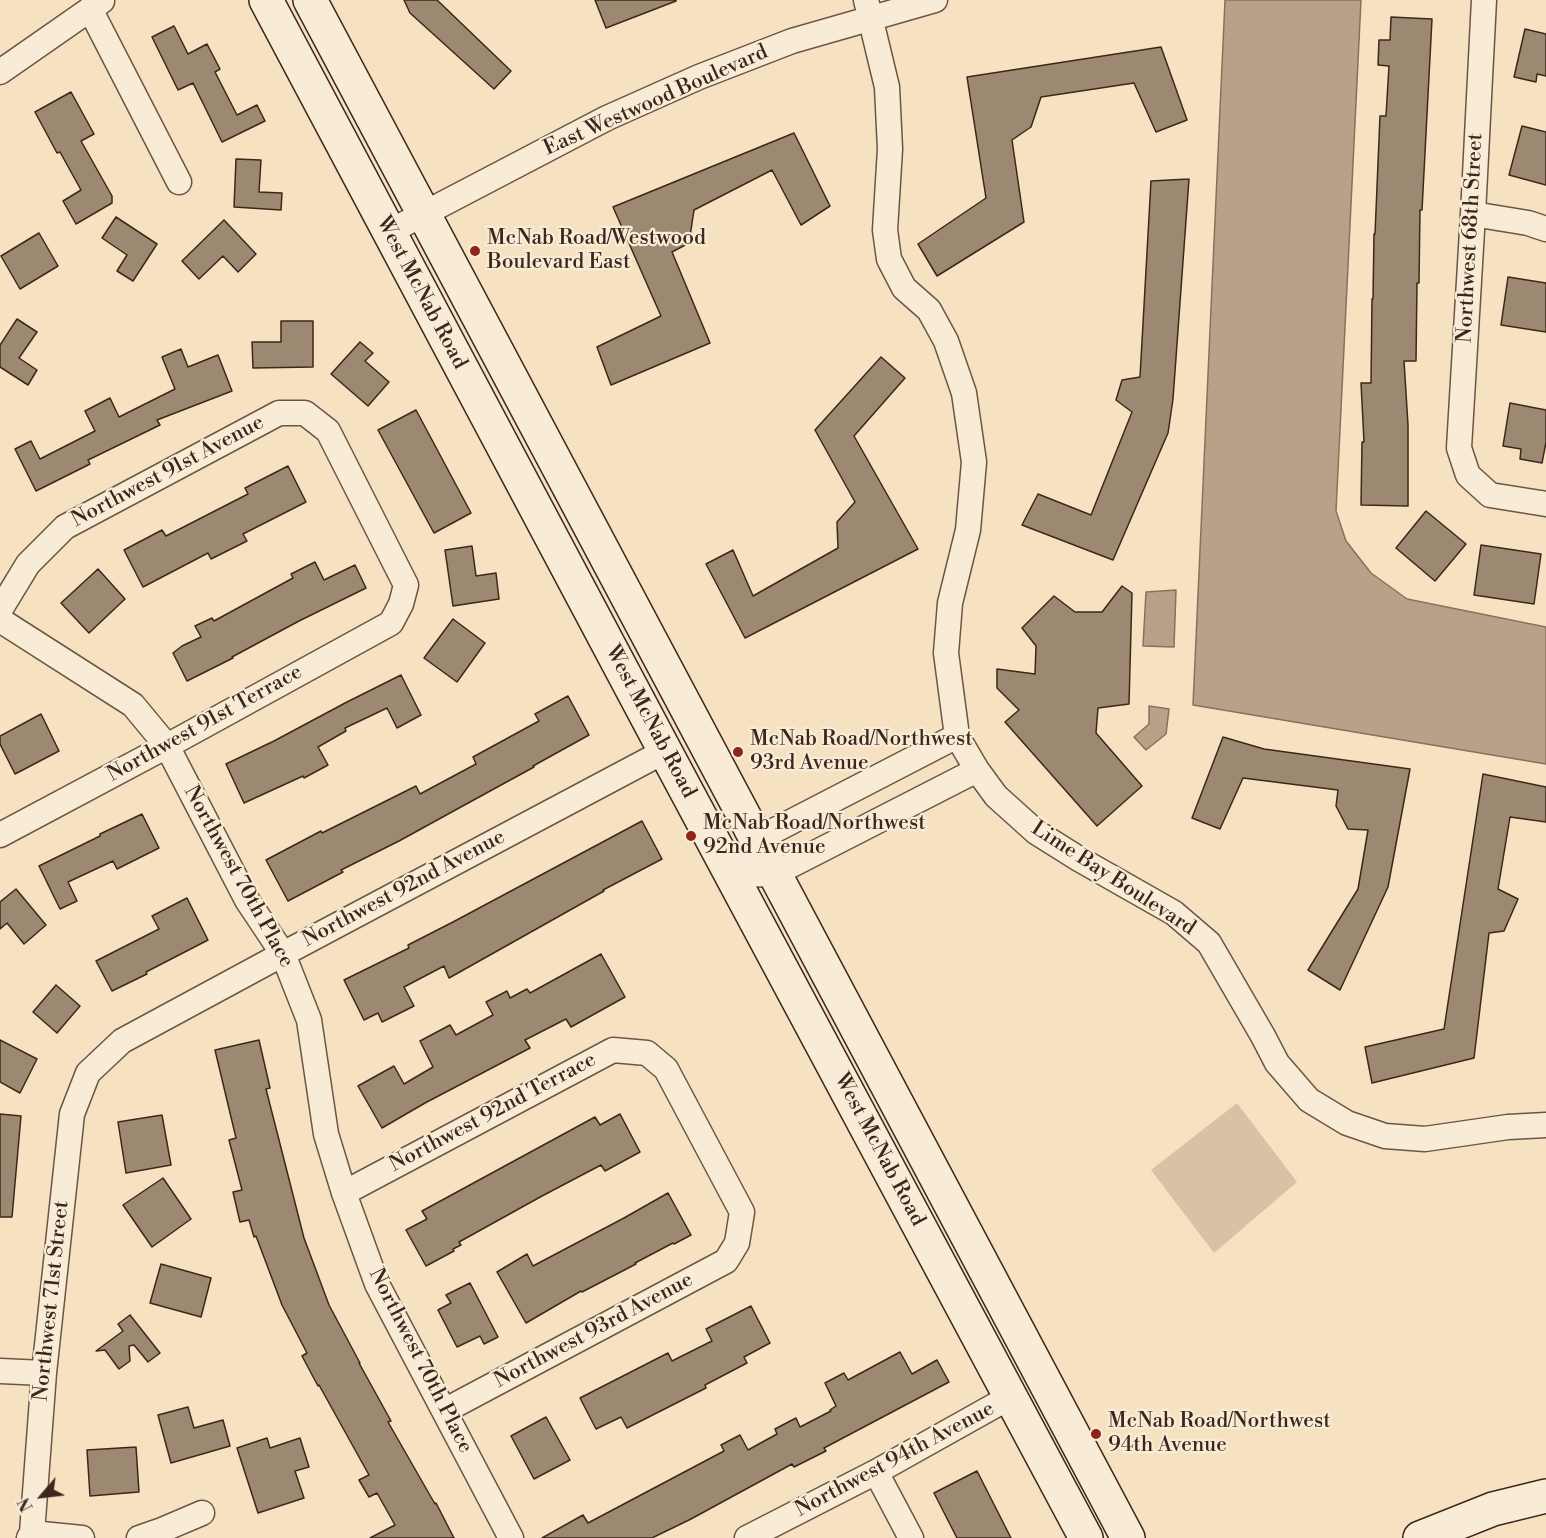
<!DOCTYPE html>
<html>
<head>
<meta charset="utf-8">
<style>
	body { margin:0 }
	#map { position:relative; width:1546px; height:1538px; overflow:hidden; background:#f6e2c1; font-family:"Libre Bodoni",serif }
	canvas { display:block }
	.north { position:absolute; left:12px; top:1466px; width:60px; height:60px; -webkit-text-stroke:4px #f9ecd7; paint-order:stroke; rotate:242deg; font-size:16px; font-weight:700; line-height:24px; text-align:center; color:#3d271d }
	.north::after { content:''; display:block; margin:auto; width:21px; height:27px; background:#3d271d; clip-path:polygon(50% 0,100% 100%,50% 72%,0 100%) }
</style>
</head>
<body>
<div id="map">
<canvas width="1546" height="1538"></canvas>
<div class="north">N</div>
</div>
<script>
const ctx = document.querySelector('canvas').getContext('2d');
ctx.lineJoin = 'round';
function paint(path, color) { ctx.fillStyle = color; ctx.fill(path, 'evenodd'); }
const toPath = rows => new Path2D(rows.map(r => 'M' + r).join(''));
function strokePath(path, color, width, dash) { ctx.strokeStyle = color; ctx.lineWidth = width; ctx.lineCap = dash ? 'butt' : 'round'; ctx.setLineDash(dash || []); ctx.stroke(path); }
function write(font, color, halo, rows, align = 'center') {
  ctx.font = font + ' "Libre Bodoni",serif'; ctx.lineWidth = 4.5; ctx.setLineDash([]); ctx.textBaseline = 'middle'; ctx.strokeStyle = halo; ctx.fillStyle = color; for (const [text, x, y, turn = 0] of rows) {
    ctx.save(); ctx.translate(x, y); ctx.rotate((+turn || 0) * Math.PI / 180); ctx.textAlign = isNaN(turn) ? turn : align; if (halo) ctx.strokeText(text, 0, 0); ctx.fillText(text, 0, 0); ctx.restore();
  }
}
paint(toPath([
	[1237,1103,1297,1182,1214,1253,1151,1170]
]), '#d7c2a5');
const water = toPath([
	[1225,0,1361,0,1336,511,1346,541,1371,573,1407,599,1546,627,1546,764,1193,705,1225,0],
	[1176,590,1174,647,1143,646,1146,592,1176,590],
	[1149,706,1169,709,1166,734,1146,750,1134,737,1149,724,1149,706]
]);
paint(water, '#b7a289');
strokePath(water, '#86715e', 1.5);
const building = toPath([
	[404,0,437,0,511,71,494,89,410,13,404,0],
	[595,0,676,0,676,1,606,28,595,0],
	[1391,17,1432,19,1422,210,1420,210,1419,283,1417,283,1416,361,1404,361,1408,425,1408,506,1361,505,1362,442,1364,442,1361,383,1371,383,1372,299,1373,299,1374,234,1375,234,1380,116,1386,116,1389,66,1378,65,1379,40,1390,40,1391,17],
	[174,26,188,54,207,44,220,69,215,72,237,115,257,105,265,121,222,142,193,83,178,90,152,37,174,26],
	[1525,29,1546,34,1546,76,1537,74,1536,82,1514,77,1525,29],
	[1161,47,1187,120,1156,132,1134,83,1041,97,1031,127,1012,140,1024,222,937,276,918,244,986,198,967,77,1161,47],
	[71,92,94,134,81,141,112,196,112,203,76,224,63,201,81,190,60,152,57,153,35,112,71,92],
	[1522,126,1546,132,1546,185,1509,175,1522,126],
	[794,133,830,206,801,225,772,170,694,210,689,243,672,252,710,343,611,385,597,347,661,316,613,207,794,133],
	[236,159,261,160,259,192,282,193,281,210,234,207,236,159],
	[1189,179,1173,399,1168,433,1113,560,1022,525,1038,494,1091,515,1132,412,1116,400,1122,380,1140,377,1151,181,1189,179],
	[116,217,157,244,133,281,117,271,127,255,102,238,116,217],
	[224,220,256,254,238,272,223,256,199,279,182,261,224,220],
	[39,233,58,266,20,289,1,256,39,233],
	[1508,277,1546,283,1546,332,1501,325,1508,277],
	[17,319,37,332,19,358,37,370,28,385,0,367,0,345,17,319],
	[281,321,313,321,313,367,253,368,252,342,281,342,281,321],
	[360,342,373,353,365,361,389,382,368,406,331,374,360,342],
	[181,349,188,367,218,355,232,391,157,420,160,425,88,460,90,464,36,491,15,449,31,441,40,459,95,431,85,411,110,398,119,417,175,389,162,357,181,349],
	[881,357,905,378,854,436,918,549,745,638,706,564,733,550,753,596,838,548,837,522,855,502,815,430,881,357],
	[1510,403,1546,410,1546,442,1542,463,1520,459,1521,449,1503,446,1510,403],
	[416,410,471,513,434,533,378,430,416,410],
	[288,466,306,502,243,534,247,541,211,559,208,553,143,587,124,550,162,530,166,536,248,494,245,488,288,466],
	[1426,511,1466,544,1435,581,1396,548,1426,511],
	[1481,545,1541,554,1534,604,1474,595,1481,545],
	[472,546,476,576,496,573,499,599,453,606,445,550,472,546],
	[315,562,324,580,355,565,366,588,299,621,232,657,233,658,187,681,173,653,182,646,201,637,195,626,212,618,214,621,293,578,291,574,315,562],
	[98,569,125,599,89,633,61,603,98,569],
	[1122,586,1132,593,1129,704,1098,708,1096,733,1142,786,1097,826,1005,722,1019,710,997,688,997,669,1035,674,1036,646,1022,628,1054,596,1075,612,1102,612,1122,586],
	[453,619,485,643,457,682,424,658,453,619],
	[401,675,421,715,397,728,387,708,345,728,346,731,318,747,328,765,304,778,303,776,244,803,226,764,274,741,347,702,401,675],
	[568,696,589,735,533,766,534,767,470,802,399,841,341,870,343,872,288,901,266,860,321,831,322,833,416,786,420,794,476,764,473,757,539,721,535,714,568,696],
	[41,714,59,751,15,774,0,744,0,736,41,714],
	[1223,737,1264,749,1410,769,1388,887,1340,990,1308,970,1358,889,1368,830,1348,829,1336,806,1338,790,1243,778,1220,829,1192,818,1223,737],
	[1483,774,1546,787,1546,822,1510,817,1498,889,1518,899,1504,931,1489,933,1474,1058,1372,1083,1365,1047,1444,1029,1483,774],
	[142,814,159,848,117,869,113,861,68,882,77,901,60,909,39,866,100,836,100,834,142,814],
	[642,821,662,859,603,890,604,891,449,978,444,966,404,987,414,1006,382,1022,378,1013,364,1020,344,980,409,948,408,945,453,922,642,821],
	[16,889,46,925,24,944,7,923,0,929,0,902,16,889],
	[187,898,208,940,146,972,147,974,112,991,96,961,159,929,152,916,187,898],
	[601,954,625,997,571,1027,566,1019,525,1040,530,1048,425,1103,382,1128,358,1086,394,1066,404,1084,433,1067,420,1041,450,1025,456,1035,493,1015,486,1002,507,991,510,998,527,989,530,993,601,954],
	[56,985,80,1006,57,1033,33,1012,56,985],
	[0,1040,37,1059,20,1093,0,1082,0,1040],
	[259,1040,270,1088,266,1089,304,1238,329,1305,360,1363,359,1363,391,1421,388,1422,435,1504,436,1503,454,1538,370,1538,395,1525,377,1493,369,1497,359,1480,369,1475,319,1385,318,1386,302,1356,307,1353,282,1305,256,1236,254,1237,249,1220,240,1222,233,1192,242,1190,229,1140,236,1138,215,1050,259,1040],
	[0,1114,21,1116,12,1217,0,1217,0,1114],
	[620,1114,640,1152,605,1171,601,1165,542,1196,459,1242,461,1245,453,1249,454,1251,426,1266,406,1230,427,1219,422,1211,595,1117,600,1125,620,1114],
	[162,1115,171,1165,126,1173,118,1122,162,1115],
	[163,1178,191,1219,152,1247,123,1205,163,1178],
	[668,1193,691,1235,674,1244,673,1243,635,1263,636,1264,582,1292,581,1291,526,1323,497,1272,527,1254,533,1266,624,1218,668,1193],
	[161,1264,211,1278,201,1317,150,1303,161,1264],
	[470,1283,498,1337,484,1344,480,1336,457,1347,438,1310,451,1303,446,1295,470,1283],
	[751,1306,770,1343,744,1357,747,1363,705,1385,706,1388,627,1428,621,1417,596,1429,580,1398,668,1353,672,1361,712,1341,706,1329,751,1306],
	[130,1315,160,1353,148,1362,134,1345,129,1346,130,1361,119,1369,105,1350,96,1351,123,1331,118,1324,130,1315],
	[900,1352,912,1374,937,1360,949,1382,824,1448,826,1451,794,1467,792,1464,691,1519,652,1538,542,1538,583,1515,588,1523,724,1451,721,1445,740,1435,748,1450,777,1434,775,1429,796,1418,800,1427,831,1411,830,1410,836,1406,825,1383,844,1373,848,1380,900,1352],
	[188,1407,194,1428,223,1420,230,1446,171,1463,158,1415,188,1407],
	[546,1417,570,1460,534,1479,511,1436,546,1417],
	[267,1438,270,1448,300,1438,309,1467,295,1471,304,1498,258,1513,237,1448,267,1438],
	[136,1447,139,1492,90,1496,87,1450,136,1447],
	[977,1471,1011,1538,957,1538,934,1493,977,1471]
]);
paint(building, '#9d8872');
strokePath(building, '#3d271d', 1.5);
const street = toPath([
	[866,0,887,87,890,149,885,230,889,259,904,288,929,310,946,341,964,393,974,462,968,530,950,603,946,653,957,736,977,770,996,796,1036,832,1079,859,1174,913,1209,943,1263,1036,1277,1063,1309,1100,1347,1123,1385,1136,1425,1139,1508,1127,1546,1125],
	[1484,0,1473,214,1459,448,1468,475,1490,495,1546,504],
	[90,9,179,182],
	[0,72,102,1],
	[1473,214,1528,223,1546,229],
	[389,232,607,118,699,77,792,41,935,0],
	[0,610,28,564,65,527,279,413,305,413,328,431,406,585,401,604,391,623,167,746,0,835],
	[0,620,133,705,167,746,247,900,283,954,309,1020,326,1134,344,1193,377,1284,511,1538],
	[733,875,774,874,977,770],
	[733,875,756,840,957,736],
	[344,1193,613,1050,647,1053,666,1069,742,1212,737,1243,726,1261,444,1411],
	[0,1371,44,1373],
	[876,1472,911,1538],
	[32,1533,44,1373,72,1114,88,1073,122,1041,283,954,665,751],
	[29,1538,32,1533,82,1538],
	[139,1538,162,1530,202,1513],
	[747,1538,876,1472,1010,1397]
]);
const secondary = toPath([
	[266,0,665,751,1086,1538],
	[310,0,1128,1538],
	[1420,1538,1493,1509,1546,1496]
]);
strokePath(street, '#6b5646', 27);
strokePath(secondary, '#3d271d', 36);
strokePath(street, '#f9ecd7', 24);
strokePath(secondary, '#f9ecd7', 33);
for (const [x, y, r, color] of [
	[475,251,6,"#8f2418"],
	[738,752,6,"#8f2418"],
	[691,836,6,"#8f2418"],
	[1096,1434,6,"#8f2418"]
]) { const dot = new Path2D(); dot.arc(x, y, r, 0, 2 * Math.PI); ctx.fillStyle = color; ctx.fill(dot); strokePath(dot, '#f9ecd7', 2); }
write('21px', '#3d271d', '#f9ecd7', [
	["East Westwood Boulevard",656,101,-24],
	["Northwest 68th Street",1471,238,-87],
	["West McNab Road",421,293,62],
	["Northwest 91st Avenue",168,472,-28],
	["West McNab Road",650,722,62],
	["Northwest 91st Terrace",205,724,-29],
	["Northwest 70th Place",238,877,61],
	["Lime Bay Boulevard",1113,879,33],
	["Northwest 92nd Avenue",404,889,-28],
	["Northwest 92nd Terrace",493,1113,-28],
	["West McNab Road",879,1150,62],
	["Northwest 71st Street",52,1301,-84],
	["Northwest 93rd Avenue",594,1331,-28],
	["Northwest 70th Place",420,1361,63],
	["Northwest 94th Avenue",895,1460,-28]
]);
write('21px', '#3d271d', '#f9ecd7', [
	["McNab Road/Westwood",487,239],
	["Boulevard East",487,263],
	["McNab Road/Northwest",750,740],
	["93rd Avenue",750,764],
	["McNab Road/Northwest",703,824],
	["92nd Avenue",703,848],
	["McNab Road/Northwest",1108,1422],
	["94th Avenue",1108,1446]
], 'left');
</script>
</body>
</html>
